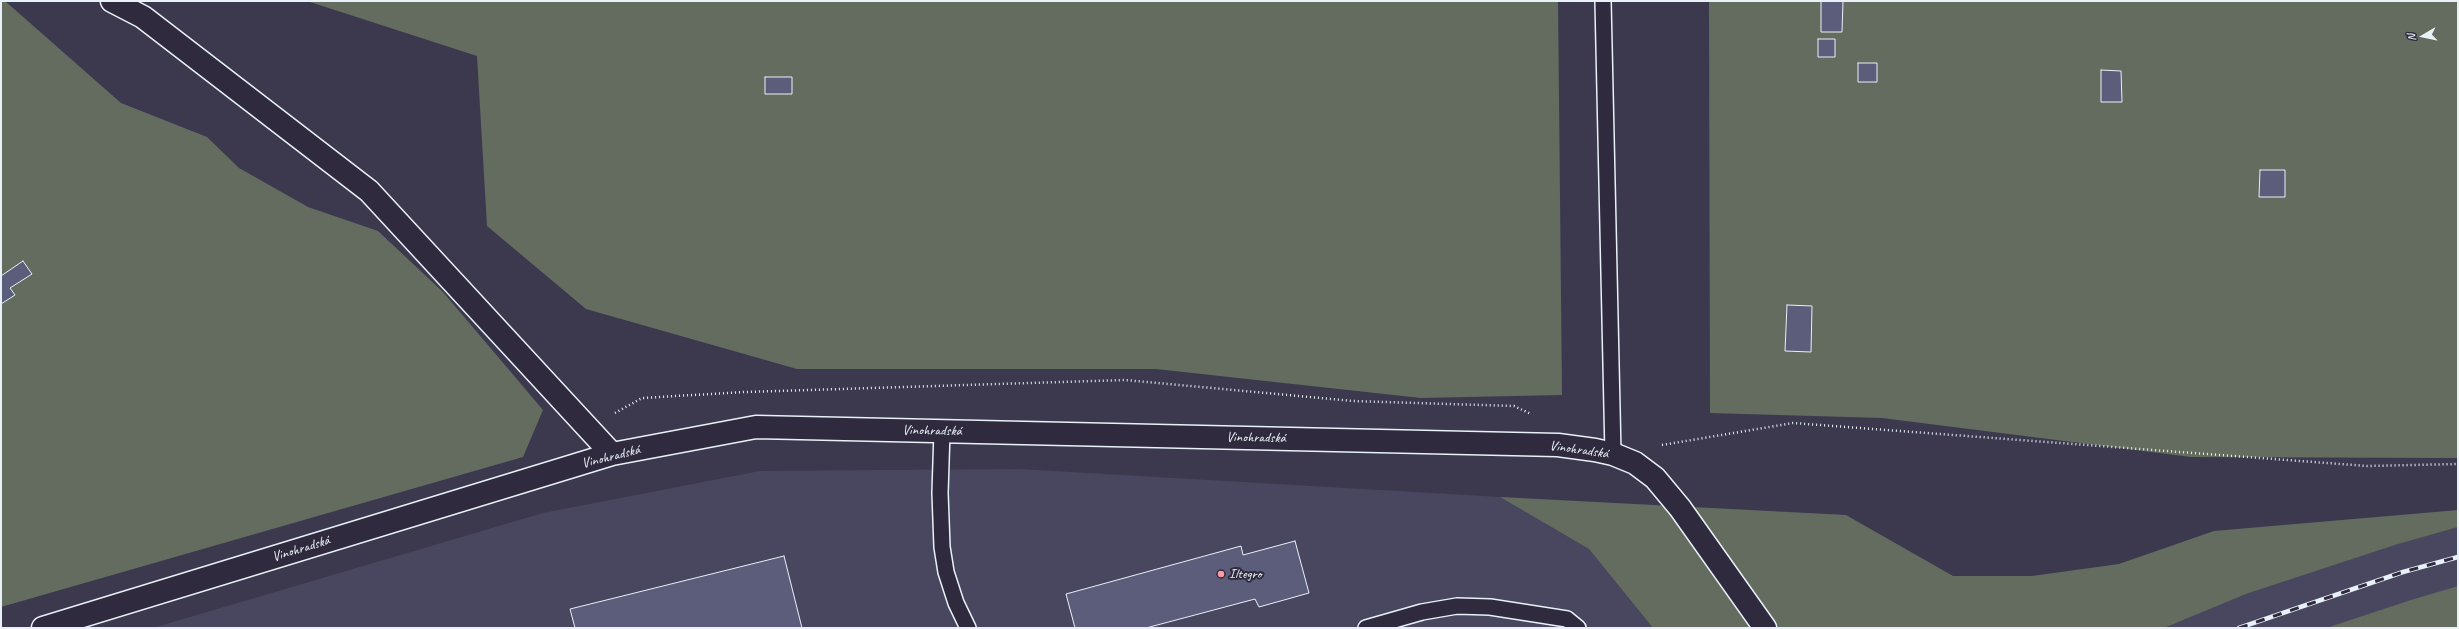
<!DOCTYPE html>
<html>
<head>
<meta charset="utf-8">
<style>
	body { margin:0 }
	#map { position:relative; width:2459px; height:629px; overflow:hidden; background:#3c394f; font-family:Caveat,sans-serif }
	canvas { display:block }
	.frame { position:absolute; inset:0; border:2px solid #e8f1f8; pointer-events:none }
	.north { position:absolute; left:2403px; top:16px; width:40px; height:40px; -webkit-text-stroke:3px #2f2a3d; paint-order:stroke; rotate:261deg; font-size:11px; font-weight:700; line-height:16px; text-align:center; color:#e8f1f8 }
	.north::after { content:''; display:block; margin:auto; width:14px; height:18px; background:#e8f1f8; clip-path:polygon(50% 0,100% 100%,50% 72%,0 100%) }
</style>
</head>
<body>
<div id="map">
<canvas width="2459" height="629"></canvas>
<div class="frame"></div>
<div class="north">N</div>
</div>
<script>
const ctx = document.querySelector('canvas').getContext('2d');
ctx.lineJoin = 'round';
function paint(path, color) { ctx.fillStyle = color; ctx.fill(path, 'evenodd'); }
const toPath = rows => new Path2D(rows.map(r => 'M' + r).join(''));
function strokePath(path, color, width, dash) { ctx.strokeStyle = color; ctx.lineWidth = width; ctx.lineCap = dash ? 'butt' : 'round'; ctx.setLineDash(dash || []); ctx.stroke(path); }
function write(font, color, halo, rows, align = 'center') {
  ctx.font = font + ' Caveat,sans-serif'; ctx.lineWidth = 4; ctx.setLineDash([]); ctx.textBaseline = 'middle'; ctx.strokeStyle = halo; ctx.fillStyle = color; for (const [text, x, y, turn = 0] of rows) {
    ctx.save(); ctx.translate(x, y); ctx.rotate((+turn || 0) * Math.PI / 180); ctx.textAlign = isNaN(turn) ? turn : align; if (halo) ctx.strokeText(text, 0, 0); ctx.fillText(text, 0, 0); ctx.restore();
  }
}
paint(toPath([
	[1019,469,1500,497,1589,549,1653,628,153,628,543,513,760,471],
	[2458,527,2458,586,2326,628,2164,628,2246,594,2395,545]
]), '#49475f');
paint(toPath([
	[1,1,5,1,121,103,207,137,239,168,308,207,378,231,443,292,543,410,523,457,1,607],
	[307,1,1558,1,1562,395,1421,398,1156,369,797,369,586,309,487,226,477,56],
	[1709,1,2458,1,2458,458,2191,457,1882,418,1710,413],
	[1500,497,1846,515,1953,576,2032,576,2119,564,2214,531,2458,510,2458,527,2395,545,2246,594,2164,628,1653,628,1589,549],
	[2458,586,2458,628,2326,628,2411,600]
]), '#646c60');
const building = toPath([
	[1821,1,1843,1,1842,32,1821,32,1821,1],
	[1818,39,1835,39,1835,57,1818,57,1818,39],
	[1858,63,1877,63,1877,82,1858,82,1858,63],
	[2101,70,2121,71,2122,102,2101,102,2101,70],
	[765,77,792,77,792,94,765,94,765,77],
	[2260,170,2285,170,2285,197,2259,197,2260,170],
	[23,261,32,274,10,288,15,295,1,304,1,276,23,261],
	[1787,305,1812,306,1811,352,1785,351,1787,305],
	[1295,541,1309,593,1259,607,1255,599,1146,628,1075,628,1066,594,1241,546,1243,555,1295,541],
	[784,556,802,628,575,628,570,609,784,556]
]);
paint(building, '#5c5d7a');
strokePath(building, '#e8f1f8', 1);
const lane = toPath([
	[1603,1,1613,454],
	[942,431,940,493,942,547,946,572,956,603,968,628],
	[1366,628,1422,612,1457,606,1490,607,1567,619,1578,628]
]);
const street = toPath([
	[112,1,143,17,369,191,612,454],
	[43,628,612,454,756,427,1558,445,1595,450,1613,454,1635,463,1655,478,1680,508,1765,628]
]);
strokePath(lane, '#e8f1f8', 18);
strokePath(street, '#e8f1f8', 25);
strokePath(toPath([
	[615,413,642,398,745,392,1125,380,1353,401,1514,406,1531,414],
	[1662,445,1793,423,2367,466,2458,464]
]), '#e8f1f8', 2.5, [1, 3]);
strokePath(lane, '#2f2a3d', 15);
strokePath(street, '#2f2a3d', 22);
const rail = toPath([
	[2239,628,2403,572,2458,557]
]);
strokePath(rail, '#e8f1f8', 4.5);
strokePath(rail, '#2f2a3d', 3, [9]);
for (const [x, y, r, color] of [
	[1221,574,4,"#ff9aa2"]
]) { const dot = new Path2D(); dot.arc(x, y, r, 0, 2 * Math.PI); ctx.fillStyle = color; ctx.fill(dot); strokePath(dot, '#2f2a3d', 1.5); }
write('14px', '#e8f1f8', '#2f2a3d', [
	["Vinohradská",932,431,1],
	["Vinohradská",1256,438,1],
	["Vinohradská",1579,450,8],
	["Vinohradská",611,457,-14],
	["Vinohradská",301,549,-17]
]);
write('14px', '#e8f1f8', '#2f2a3d', [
	["Iltegro",1229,574]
], 'left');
</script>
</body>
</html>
